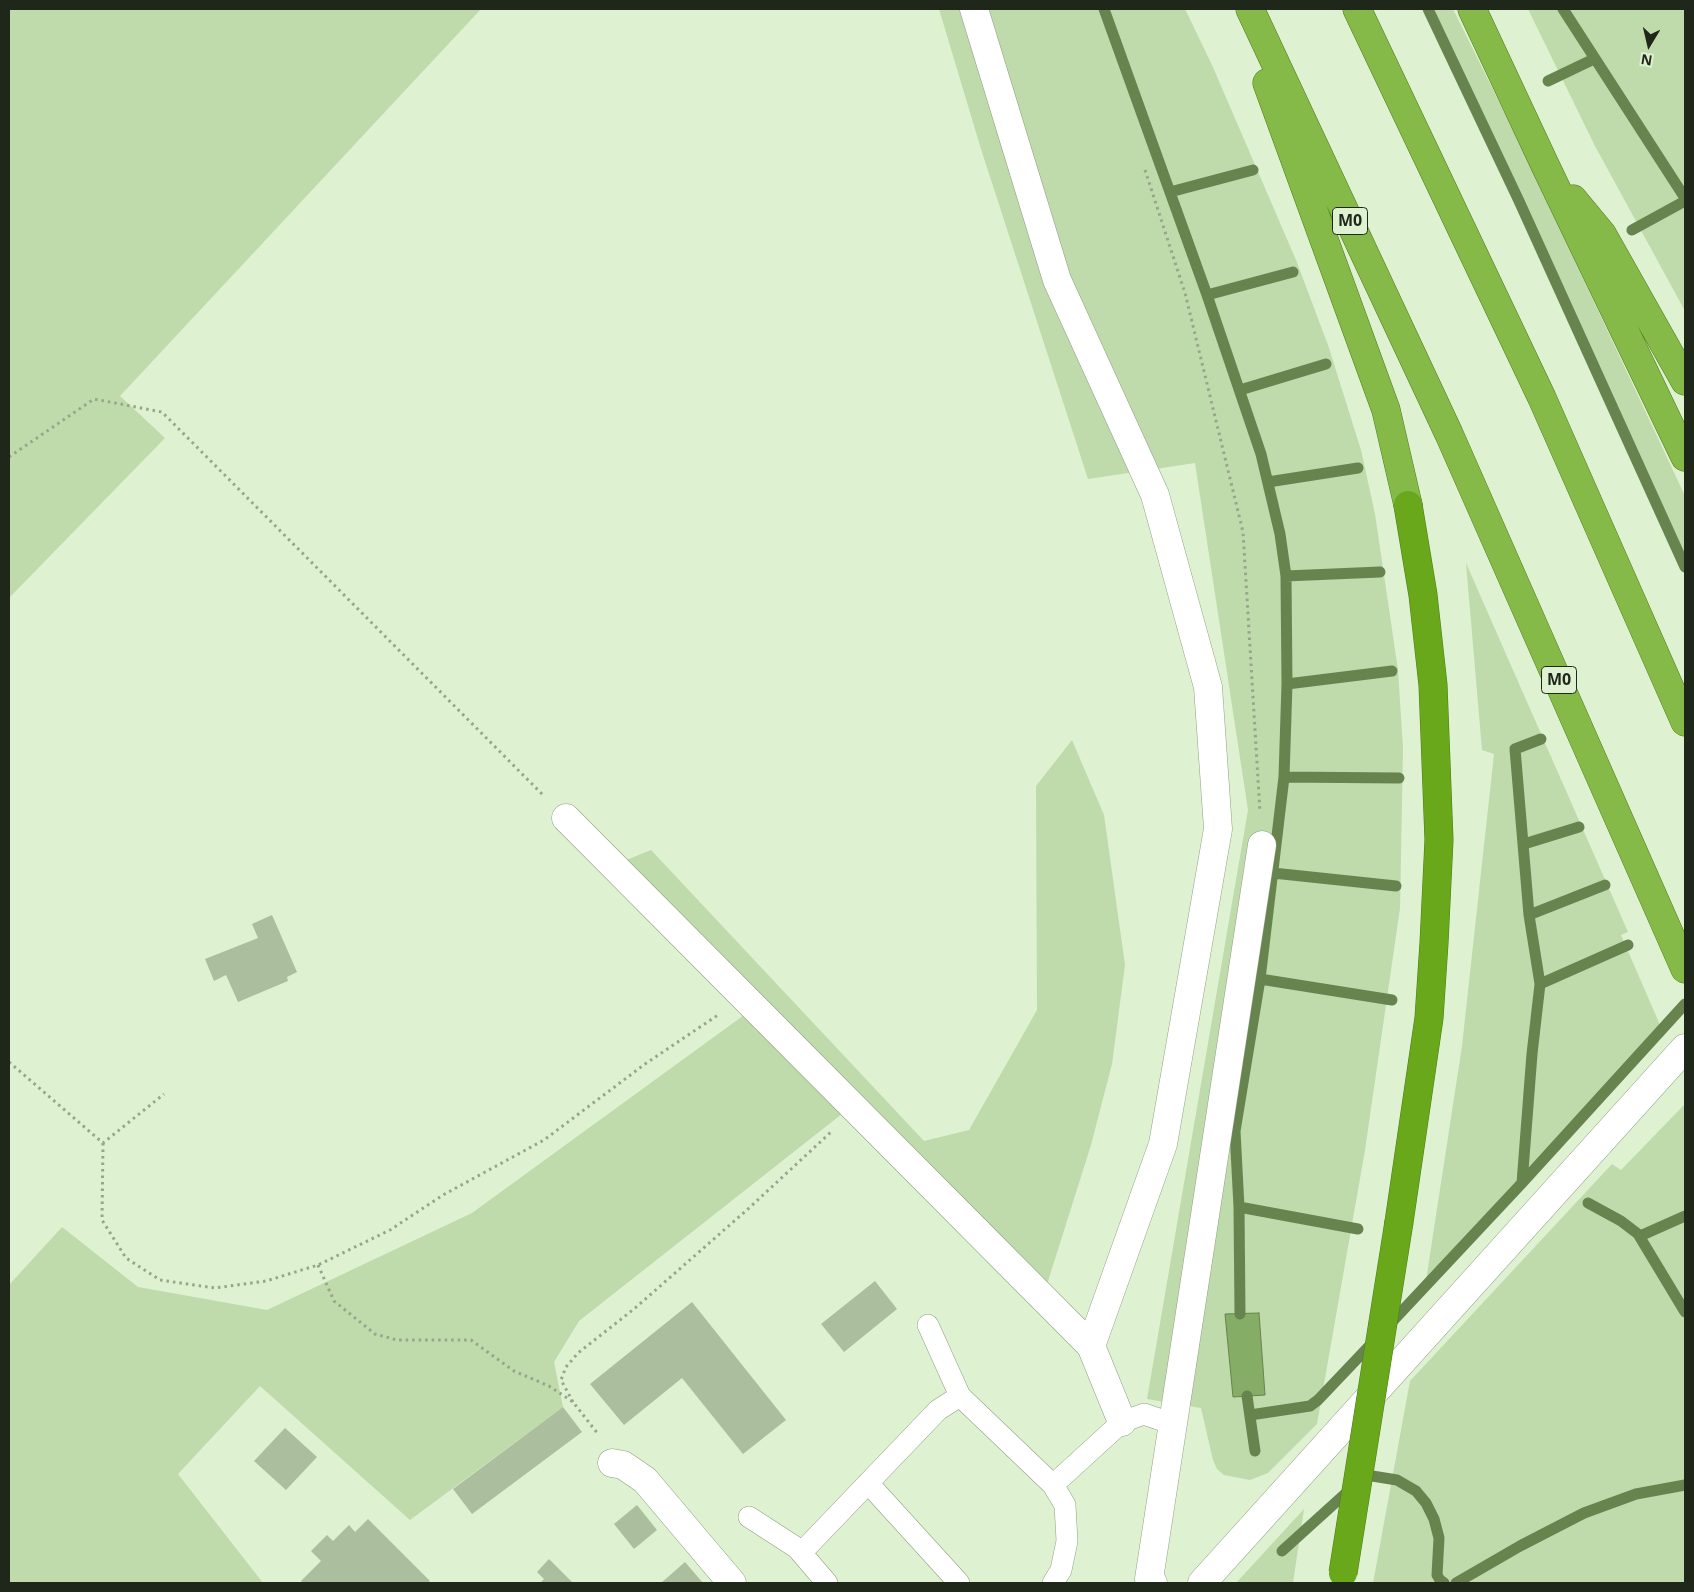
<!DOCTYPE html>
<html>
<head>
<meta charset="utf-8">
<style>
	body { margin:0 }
	#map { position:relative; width:1694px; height:1592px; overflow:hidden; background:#def1d1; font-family:"Open Sans",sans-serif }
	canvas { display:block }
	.frame { position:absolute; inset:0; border:10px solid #1f261a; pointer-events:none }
	.north { position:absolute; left:1624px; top:20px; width:50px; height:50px; -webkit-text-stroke:4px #def1d1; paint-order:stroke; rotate:189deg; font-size:14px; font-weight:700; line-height:20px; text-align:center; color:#1f261a }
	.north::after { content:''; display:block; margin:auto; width:18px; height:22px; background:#1f261a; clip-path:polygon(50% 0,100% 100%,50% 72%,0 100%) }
</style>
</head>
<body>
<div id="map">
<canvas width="1694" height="1592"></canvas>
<div class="frame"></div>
<div class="north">N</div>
</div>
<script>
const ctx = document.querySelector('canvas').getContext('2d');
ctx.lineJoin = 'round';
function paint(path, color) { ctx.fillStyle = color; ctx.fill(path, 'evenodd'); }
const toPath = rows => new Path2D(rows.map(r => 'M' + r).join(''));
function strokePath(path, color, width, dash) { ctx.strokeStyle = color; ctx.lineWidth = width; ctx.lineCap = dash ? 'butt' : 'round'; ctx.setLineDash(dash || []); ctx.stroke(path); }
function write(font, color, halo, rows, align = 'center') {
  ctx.font = font + ' "Open Sans",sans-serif'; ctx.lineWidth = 4; ctx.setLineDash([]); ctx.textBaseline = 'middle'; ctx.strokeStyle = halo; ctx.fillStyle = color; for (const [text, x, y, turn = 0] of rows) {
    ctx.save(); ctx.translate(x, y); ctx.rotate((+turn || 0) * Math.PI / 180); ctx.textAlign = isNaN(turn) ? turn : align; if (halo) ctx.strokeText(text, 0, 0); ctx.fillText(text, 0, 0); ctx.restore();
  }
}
paint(toPath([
	[9,9,481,9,120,396,165,438,9,598],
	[939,9,1185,9,1212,65,1296,260,1328,345,1361,450,1375,514,1398,670,1403,748,1400,908,1365,1150,1317,1424,1268,1473,1250,1480,1224,1475,1217,1469,1213,1460,1201,1408,1147,1399,1248,810,1195,463,1088,479,981,149],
	[1433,9,1453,9,1519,142,1685,496,1685,557,1522,198],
	[1528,9,1685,9,1685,311,1595,146],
	[1466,563,1628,932,1621,935,1660,1025,1425,1287,1462,1046,1494,754,1482,750],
	[1072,740,1104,815,1125,965,1112,1064,1091,1145,1043,1297,852,1106,579,1321,554,1362,563,1407,410,1520,260,1386,178,1474,263,1583,9,1583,9,1285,62,1227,138,1287,267,1310,472,1213,751,1010,614,865,651,850,924,1141,969,1130,1037,1010,1036,786],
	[1685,1104,1685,1583,1373,1583,1410,1381,1612,1164,1621,1170],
	[1304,1509,1293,1583,1236,1583]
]), '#bfdaab');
const water = toPath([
	[1259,1313,1265,1395,1233,1397,1225,1314,1259,1313]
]);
paint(water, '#86ad66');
strokePath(water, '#67844f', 1);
strokePath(toPath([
	[1104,9,1207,295,1261,454,1280,534,1286,576,1287,684,1284,777,1260,979,1235,1131,1239,1207,1240,1314],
	[1428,9,1519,201,1685,567],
	[1563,9,1685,198],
	[1548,81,1594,59],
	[1170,192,1253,170],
	[1632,230,1685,201],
	[1207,295,1293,272],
	[1240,390,1326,364],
	[1268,482,1358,468],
	[1286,576,1380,572],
	[1287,684,1392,671],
	[1284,777,1399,778],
	[1524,844,1579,827],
	[1273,873,1396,886],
	[1529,915,1605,885],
	[1260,979,1392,1000],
	[1540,984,1628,945],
	[1522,1183,1532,1054,1540,984,1529,915,1515,749,1541,739],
	[1588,1203,1621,1221,1638,1234,1685,1312],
	[1239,1207,1358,1229],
	[1640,1236,1685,1216],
	[1389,1325,1522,1183,1685,1004],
	[1247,1396,1255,1451],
	[1250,1415,1310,1406,1318,1400,1375,1340],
	[1282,1551,1366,1475,1397,1480,1416,1491,1426,1503,1434,1519,1439,1538,1437,1575,1440,1580,1444,1583],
	[1456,1583,1520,1546,1584,1513,1636,1494,1685,1485]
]), '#67844f', 11);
paint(toPath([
	[272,915,297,972,287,977,288,981,238,1002,226,975,214,981,205,959,258,938,252,924],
	[875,1281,897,1309,844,1352,821,1324],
	[692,1302,786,1420,743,1454,682,1378,624,1425,590,1384],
	[563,1407,582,1432,472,1514,453,1489],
	[285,1428,317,1457,286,1490,254,1461],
	[637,1505,657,1530,634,1549,614,1524],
	[368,1519,430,1581,427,1583,303,1583,301,1581,321,1561,311,1551,327,1535,333,1541,349,1525,355,1532],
	[549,1559,573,1583,540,1583,544,1579,537,1572],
	[685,1562,703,1583,661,1583]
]), '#abbe9e');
const service = toPath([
	[928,1325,960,1396,1053,1485,1065,1505,1067,1541,1061,1570,1053,1583],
	[868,1483,959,1583],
	[1053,1485,1122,1422,1144,1414,1173,1424],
	[749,1517,797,1548,827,1583],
	[801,1553,938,1410,960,1396]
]);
const minor = toPath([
	[974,9,1057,280,1155,495,1208,687,1218,829,1163,1144,1091,1346],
	[566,818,1091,1346,1122,1422],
	[612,1463,623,1465,645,1480,732,1583],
	[1153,1583,1149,1579,1262,845]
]);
const secondary = toPath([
	[1202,1583,1685,1048]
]);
const trunk = toPath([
	[1250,9,1449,434,1685,969],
	[1357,9,1542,398,1685,722],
	[1472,9,1545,165,1685,457],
	[1267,83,1386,410,1408,505],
	[1573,199,1602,234,1685,381]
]);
const motorway = toPath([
	[1399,1222,1429,1018,1434,943,1439,840,1433,685,1423,595,1408,505]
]);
strokePath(service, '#8ea081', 22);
strokePath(minor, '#8ea081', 29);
strokePath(secondary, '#8ea081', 29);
strokePath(trunk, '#4e7a1a', 29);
strokePath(motorway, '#4e7a1a', 29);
strokePath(toPath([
	[1145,170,1185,293,1243,532,1260,812],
	[9,457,94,399,162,412,544,796],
	[9,1062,103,1143,164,1094],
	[103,1143,102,1220,126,1258,160,1280,215,1288,266,1281,318,1265,390,1230,443,1195,544,1140,645,1064,718,1015],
	[318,1265,334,1301,375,1334,397,1340,471,1340,514,1371,549,1386,573,1402,598,1434],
	[573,1402,561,1380,566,1367,578,1353,634,1309,748,1209,831,1132]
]), '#96a58c', 3, [2.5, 4]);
strokePath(service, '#fff', 21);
strokePath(minor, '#fff', 28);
strokePath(secondary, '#fff', 28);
strokePath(trunk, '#86ba48', 28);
strokePath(motorway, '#68a81a', 28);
const motorwayBridge = toPath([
	[1343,1573,1399,1222]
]);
strokePath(motorwayBridge, '#4e7a1a', 29, []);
strokePath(motorwayBridge, '#68a81a', 28);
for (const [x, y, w] of [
	[1350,221,35],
	[1559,680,35]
]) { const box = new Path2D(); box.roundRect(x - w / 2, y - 13.5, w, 27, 4); ctx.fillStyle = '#def1d1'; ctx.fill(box); strokePath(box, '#1f261a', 1); }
write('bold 16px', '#1f261a', null, [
	["M0",1350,221],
	["M0",1559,680]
]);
</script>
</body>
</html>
